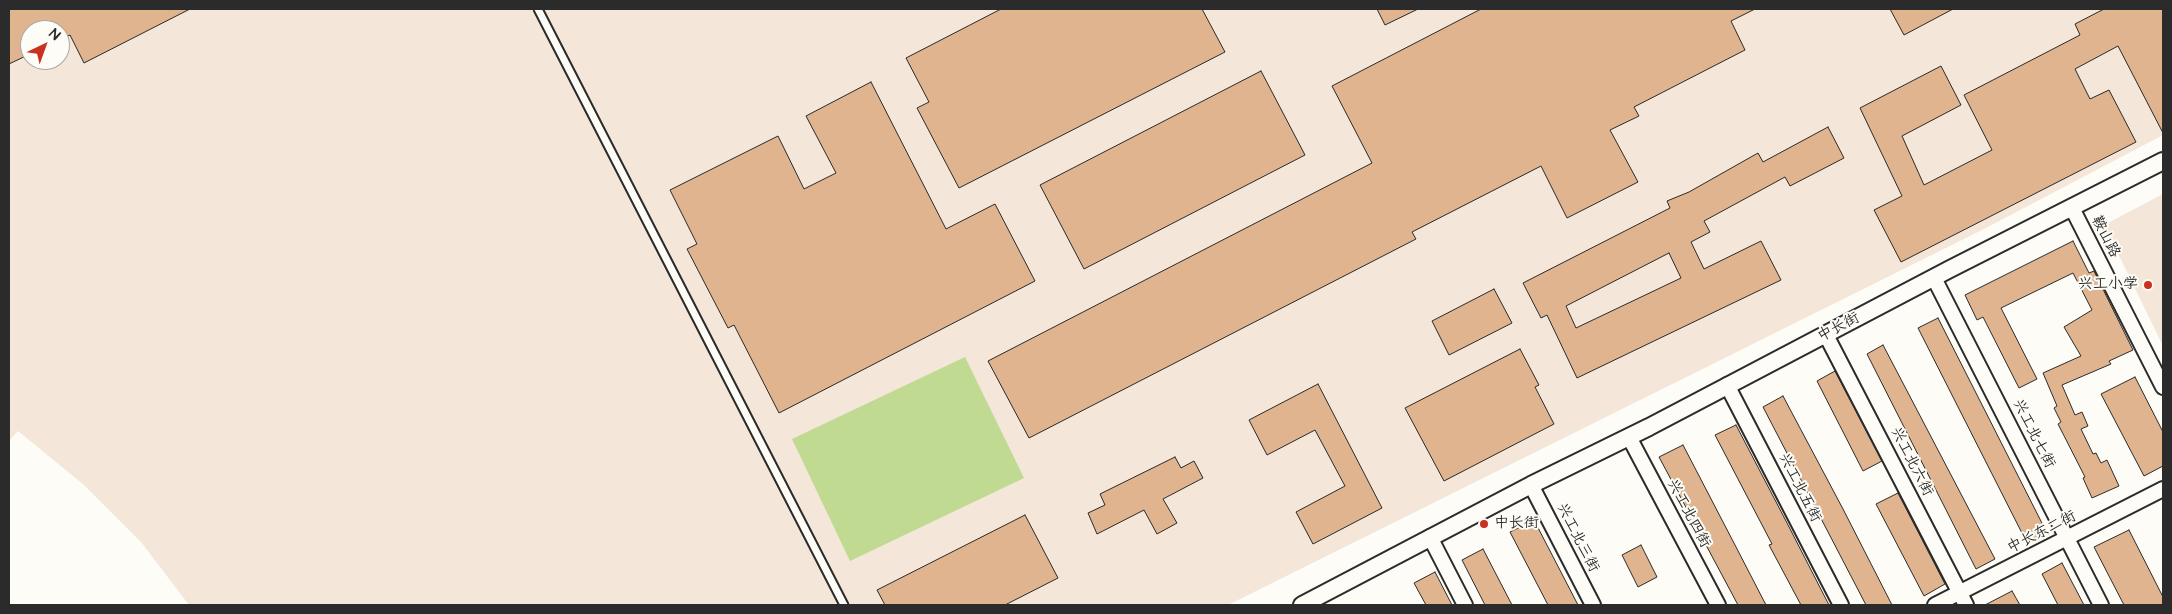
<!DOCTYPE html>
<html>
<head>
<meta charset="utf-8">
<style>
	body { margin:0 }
	#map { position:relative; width:2172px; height:614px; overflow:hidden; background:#fdfcf7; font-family:"Architects Daughter",sans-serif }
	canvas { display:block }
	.frame { position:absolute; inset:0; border:10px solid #2b2b2b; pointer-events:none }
	.north { position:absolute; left:20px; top:20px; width:50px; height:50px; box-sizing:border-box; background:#fdfcf7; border:1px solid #a9a8a5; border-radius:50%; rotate:42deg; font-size:14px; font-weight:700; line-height:20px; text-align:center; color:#2b2b2b }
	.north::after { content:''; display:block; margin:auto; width:18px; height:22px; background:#c8321e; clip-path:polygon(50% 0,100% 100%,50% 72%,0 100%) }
</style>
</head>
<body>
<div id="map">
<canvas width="2172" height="614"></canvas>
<div class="frame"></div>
<div class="north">N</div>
</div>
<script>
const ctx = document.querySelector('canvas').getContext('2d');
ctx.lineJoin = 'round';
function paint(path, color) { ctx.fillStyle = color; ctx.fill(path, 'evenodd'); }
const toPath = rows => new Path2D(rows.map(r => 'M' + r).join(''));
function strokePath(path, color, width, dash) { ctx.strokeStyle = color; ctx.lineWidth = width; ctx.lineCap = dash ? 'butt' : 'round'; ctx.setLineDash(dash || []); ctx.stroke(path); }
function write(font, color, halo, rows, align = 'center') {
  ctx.font = font + ' "Architects Daughter","LXGW WenKai TC",sans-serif'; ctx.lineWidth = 4; ctx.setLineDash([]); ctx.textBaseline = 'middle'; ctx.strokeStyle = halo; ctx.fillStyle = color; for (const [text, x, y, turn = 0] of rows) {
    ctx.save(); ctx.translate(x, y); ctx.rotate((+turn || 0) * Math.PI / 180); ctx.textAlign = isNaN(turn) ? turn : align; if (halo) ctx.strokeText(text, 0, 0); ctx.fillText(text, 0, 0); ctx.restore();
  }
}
paint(toPath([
	[9,9,2163,9,2163,135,1984,229,1228,605,189,605,141,542,84,485,18,431,9,441],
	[30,30,60,30,60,60,30,60],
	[2163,194,2163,346,2104,225]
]), '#f4e6d8');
paint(toPath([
	[965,357,1024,478,850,561,792,439]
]), '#c0da91');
const building = toPath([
	[9,9,190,9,84,63,70,35,60,40,60,30,30,30,30,54,9,64,9,9],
	[1001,9,1202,9,1225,52,959,188,917,108,929,102,906,58,1001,9],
	[1377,9,1418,9,1385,25,1377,9],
	[1481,9,1755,9,1731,21,1745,50,1634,107,1639,116,1610,130,1638,182,1567,218,1541,166,1412,232,1416,239,1029,438,988,361,1372,163,1332,86,1481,9],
	[1890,9,1953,9,1904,35,1890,9],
	[2104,9,2163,9,2163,133,2118,46,2075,69,2090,99,2109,90,2136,142,1901,262,1874,210,1902,196,1860,108,1941,66,1961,105,1902,136,1924,185,1992,150,1964,95,2080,35,2075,24,2104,9],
	[1261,71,1305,155,1084,269,1040,185,1261,71],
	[871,82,946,229,995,204,1035,281,779,413,734,325,728,328,687,249,697,244,670,190,778,136,804,189,836,173,806,116,871,82],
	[1828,127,1844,158,1790,186,1785,177,1704,221,1710,232,1691,242,1704,269,1761,241,1781,280,1577,378,1547,315,1541,318,1523,283,1670,208,1667,201,1689,192,1758,153,1763,162,1828,127],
	[1669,253,1681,278,1576,328,1566,306,1669,253],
	[2073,241,2089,273,2094,271,2133,350,2109,361,2111,364,2062,385,2075,415,2082,412,2088,426,2081,429,2093,454,2096,453,2101,463,2107,460,2119,486,2092,498,2083,478,2085,477,2058,424,2061,422,2054,408,2057,406,2043,373,2081,356,2064,327,2092,310,2073,273,2001,308,2037,379,2019,388,1983,317,1977,320,1965,295,2073,241],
	[1494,289,1512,323,1449,355,1432,321,1494,289],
	[1938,318,2047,533,2027,543,1918,328,1938,318],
	[1883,345,1995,559,1976,569,1867,354,1883,345],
	[1520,349,1539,385,1535,387,1554,424,1444,481,1405,408,1520,349],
	[1835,371,1882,461,1863,471,1817,381,1835,371],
	[2135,377,2163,432,2163,466,2144,476,2101,394,2135,377],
	[1318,384,1382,508,1313,544,1296,512,1345,486,1315,430,1267,455,1249,420,1318,384],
	[1783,396,1843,509,1892,605,1866,605,1763,407,1783,396],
	[1736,425,1786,521,1829,605,1801,605,1769,545,1772,544,1715,435,1736,425],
	[1683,445,1735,545,1766,605,1738,605,1659,457,1683,445],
	[1175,457,1181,468,1194,461,1203,478,1163,499,1177,523,1157,534,1144,510,1097,534,1088,513,1105,505,1100,494,1175,457],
	[1898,493,1945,584,1924,596,1876,504,1898,493],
	[1025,515,1058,578,1005,605,885,605,877,590,1025,515],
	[1534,520,1578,605,1548,605,1510,532,1534,520],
	[2129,530,2163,597,2163,605,2124,605,2094,547,2129,530],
	[1641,545,1657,577,1638,587,1622,555,1641,545],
	[1483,549,1512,605,1485,605,1462,560,1483,549],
	[2062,563,2084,605,2058,605,2042,574,2062,563],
	[1435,572,1452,605,1426,605,1414,583,1435,572],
	[2012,591,2020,605,1985,605,2012,591]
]);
paint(building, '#dfb48f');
strokePath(building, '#2b2b2b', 1);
const service = toPath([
	[538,9,844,605]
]);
const minor = toPath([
	[2072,208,2163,387],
	[1934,278,2101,605],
	[1826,335,1966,605],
	[1727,385,1841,605],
	[1629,437,1718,605],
	[1531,485,1593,605],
	[1430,537,1465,605],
	[1935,605,2163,489]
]);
const tertiary = toPath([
	[1302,605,1531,485,1649,427,1950,269,2163,161]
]);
strokePath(service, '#2b2b2b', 11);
strokePath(minor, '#2b2b2b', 18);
strokePath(tertiary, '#2b2b2b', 20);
strokePath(service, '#fdfcf7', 7);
strokePath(minor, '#fdfcf7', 14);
strokePath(tertiary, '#fdfcf7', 16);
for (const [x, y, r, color] of [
	[2148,285,5,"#c8321e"],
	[1484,524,5,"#c8321e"]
]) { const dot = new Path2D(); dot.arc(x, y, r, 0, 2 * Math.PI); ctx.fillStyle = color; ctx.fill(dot); strokePath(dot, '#fdfcf7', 2); }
write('15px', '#2b2b2b', '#fdfcf7', [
	["鞍山路",2105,237,63],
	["中长街",1839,328,-28],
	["兴工北七街",2033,434,63],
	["兴工北六街",1911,462,63],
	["兴工北五街",1799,488,63],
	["兴工北四街",1688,514,62],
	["中长东二街",2042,533,-27],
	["兴工北三街",1577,538,63]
]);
write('15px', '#2b2b2b', '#fdfcf7', [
	["兴工小学",2138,285],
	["中长街",1494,524,"left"]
], 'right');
</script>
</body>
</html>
